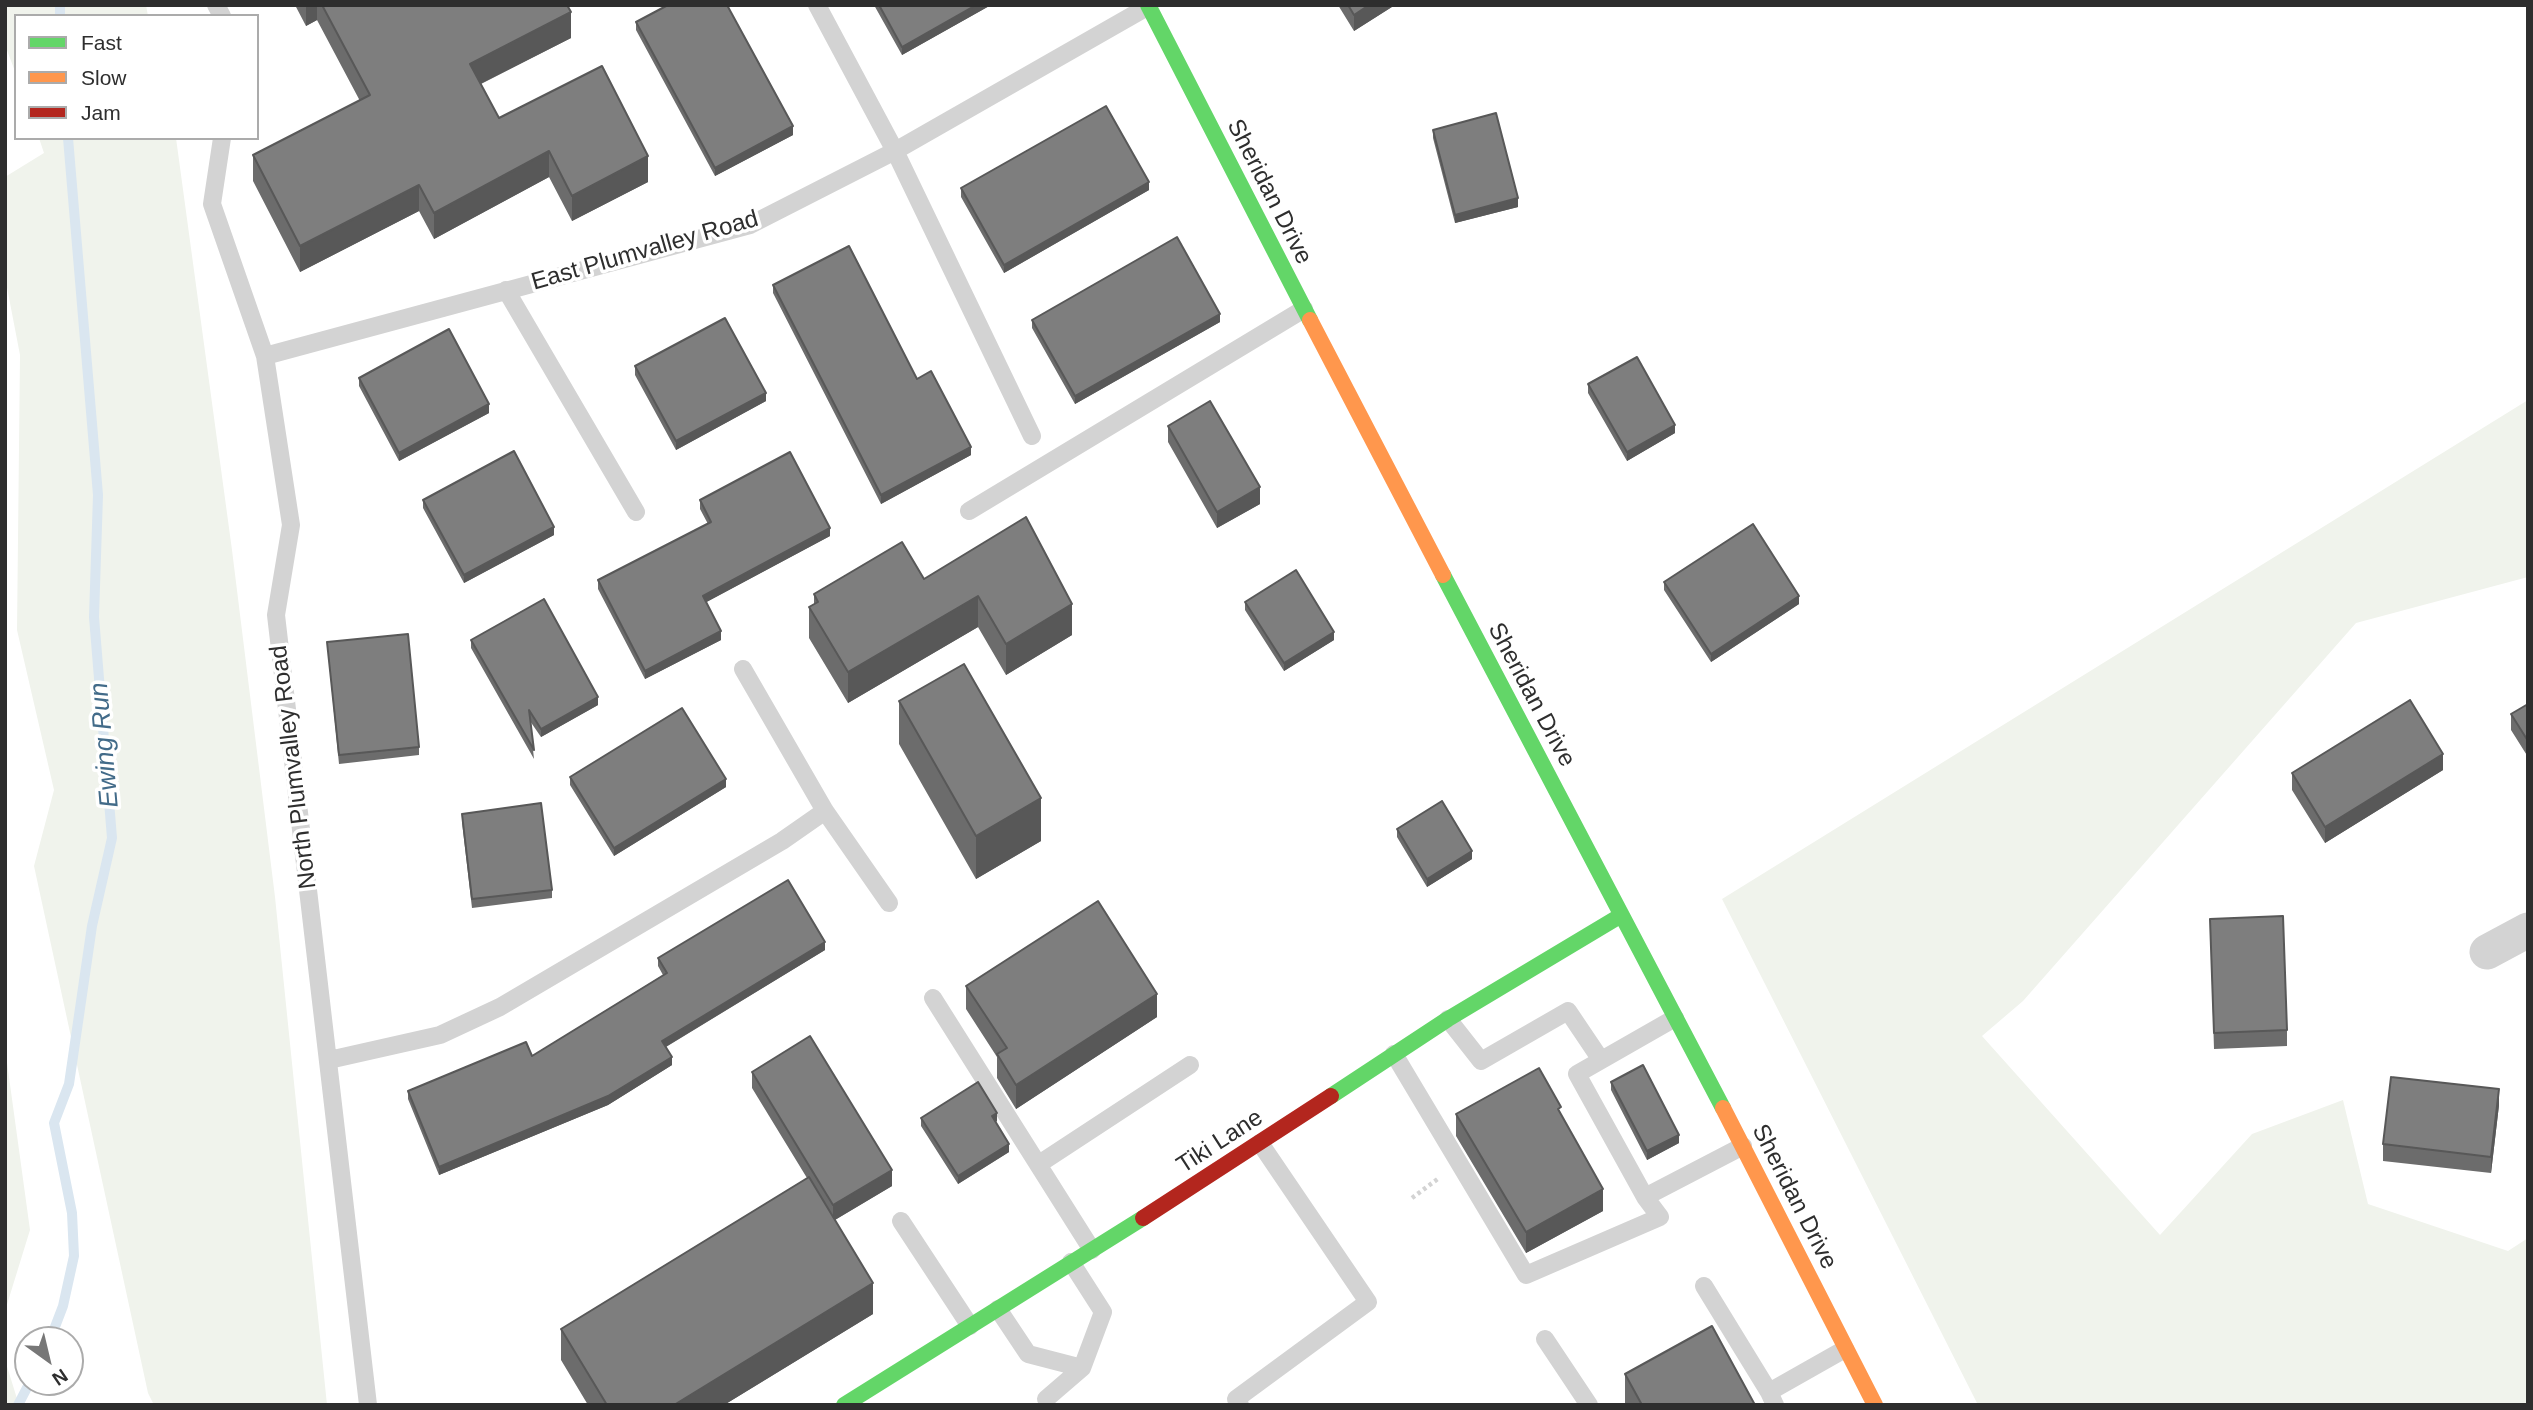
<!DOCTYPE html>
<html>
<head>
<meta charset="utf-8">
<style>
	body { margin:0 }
	#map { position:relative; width:2533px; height:1410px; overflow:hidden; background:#fff; font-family:Arial,sans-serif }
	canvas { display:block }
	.frame { position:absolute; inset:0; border:7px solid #2e2e2e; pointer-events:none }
	.legend { position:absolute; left:14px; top:14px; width:245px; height:126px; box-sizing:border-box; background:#fff; border:2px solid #ababab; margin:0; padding:9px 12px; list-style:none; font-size:21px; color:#2e2e2e }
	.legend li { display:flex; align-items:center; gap:14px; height:35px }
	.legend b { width:35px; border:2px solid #ababab }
	.north { position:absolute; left:14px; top:1326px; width:70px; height:70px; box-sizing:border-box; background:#fff; border:2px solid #ababab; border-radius:50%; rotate:146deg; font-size:19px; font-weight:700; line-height:28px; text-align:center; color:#2e2e2e }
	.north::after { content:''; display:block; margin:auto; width:24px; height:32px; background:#777; clip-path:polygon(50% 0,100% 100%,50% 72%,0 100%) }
</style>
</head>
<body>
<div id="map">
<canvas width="2533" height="1410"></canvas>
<div class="frame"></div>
<ul class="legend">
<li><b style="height:9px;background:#63d668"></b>Fast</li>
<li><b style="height:9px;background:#ff974d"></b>Slow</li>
<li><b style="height:9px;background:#b3261e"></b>Jam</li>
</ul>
<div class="north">N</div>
</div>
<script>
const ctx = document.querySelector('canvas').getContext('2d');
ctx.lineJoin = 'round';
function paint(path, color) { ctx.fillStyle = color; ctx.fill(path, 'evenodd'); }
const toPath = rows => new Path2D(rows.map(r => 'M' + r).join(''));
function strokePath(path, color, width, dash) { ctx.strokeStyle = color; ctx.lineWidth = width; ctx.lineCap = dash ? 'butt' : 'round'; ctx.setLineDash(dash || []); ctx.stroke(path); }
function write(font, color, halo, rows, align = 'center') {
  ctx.font = font + ' Arial,sans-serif'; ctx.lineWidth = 7; ctx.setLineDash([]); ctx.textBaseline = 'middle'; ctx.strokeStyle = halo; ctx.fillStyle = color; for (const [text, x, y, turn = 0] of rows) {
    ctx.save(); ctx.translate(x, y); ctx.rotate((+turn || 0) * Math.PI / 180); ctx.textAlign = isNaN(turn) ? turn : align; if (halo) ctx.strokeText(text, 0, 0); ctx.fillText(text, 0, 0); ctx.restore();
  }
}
paint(toPath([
	[5,5,146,5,148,16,16,16,16,74,5,45],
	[39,138,176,138,232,550,275,897,327,1405,154,1405,148,1393,34,866,54,790,17,630,20,355,5,277,5,177,44,153],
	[2528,400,2528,577,2356,623,2023,1001,1982,1036,2160,1235,2252,1134,2343,1100,2368,1204,2508,1251,2528,1238,2528,1405,1978,1405,1722,899],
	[5,1048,30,1230,5,1311],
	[5,1360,19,1405,5,1405]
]), '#f0f3ec');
strokePath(toPath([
	[60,5,60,16],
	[50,1340,63,1306,74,1256,72,1213,54,1123,69,1084,92,926,112,838,94,617,98,495,68,138],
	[18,1405,30,1382]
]), '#dae6f0', 10);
strokePath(toPath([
	[1412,1198,1439,1178]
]), '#d3d3d3', 4.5, [3.5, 3.5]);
strokePath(toPath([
	[216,5,222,16],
	[817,5,895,151,1032,436],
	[222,138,212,204,265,356,291,525,276,615,368,1405],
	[506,290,636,512],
	[265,356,750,225,895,151,1149,6],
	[969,511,1304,309],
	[743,669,825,811,889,903],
	[933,998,1092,1250],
	[1675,1018,1577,1074,1645,1197,1743,1146],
	[1448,1019,1481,1061,1568,1011,1601,1060],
	[1394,1054,1526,1275,1660,1217,1645,1197],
	[329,1060,440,1035,500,1007,782,841,825,811],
	[1039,1164,1190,1065],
	[901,1221,970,1326],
	[1704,1286,1769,1392],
	[998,1309,1028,1354,1082,1368],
	[1545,1339,1589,1405],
	[1046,1399,1082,1368,1103,1312,1071,1262],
	[1240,1405,1236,1399,1368,1302,1260,1143],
	[1775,1405,1769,1392,1845,1349]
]), '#d3d3d3', 18);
strokePath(toPath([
	[2487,952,2528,930]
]), '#d3d3d3', 35);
strokePath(toPath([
	[1148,5,1310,320],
	[1443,575,1723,1108],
	[1331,1096,1448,1019,1620,916],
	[844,1405,1143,1218]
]), '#63d668', 16);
strokePath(toPath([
	[1310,320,1443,575],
	[1723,1108,1875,1405]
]), '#ff974d', 16);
strokePath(toPath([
	[1143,1218,1331,1096]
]), '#b3261e', 16);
paint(toPath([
	[295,5,567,5,571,38,481,84,499,118,648,182,572,221,549,177,434,239,419,211,300,272,253,181,253,155,360,101,317,20,306,26],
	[874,5,991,5,902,55],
	[1338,5,1395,5,1354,31],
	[636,22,793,135,715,176,636,30],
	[1433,130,1518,207,1455,223,1433,138],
	[961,188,1149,190,1004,273,961,197],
	[773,285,917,379,971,455,881,504,773,293],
	[1032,320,1220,322,1075,404,1032,328],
	[635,366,766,401,676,450,635,375],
	[359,378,489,413,399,461,359,386],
	[1588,384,1675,433,1627,461,1588,393],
	[1168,426,1260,504,1217,528,1168,442],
	[423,500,554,535,464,583,423,508],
	[700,500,830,536,706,602,721,640,645,679,598,589,598,580,708,524,700,509],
	[1026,517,1072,635,1006,675,978,627,848,703,809,638,809,607,814,604,814,594,924,579],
	[1664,582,1799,604,1711,662,1664,590],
	[1245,602,1334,640,1284,671,1245,610],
	[471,640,598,705,541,737,530,721,534,759,471,648],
	[327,642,419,747,419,755,339,764],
	[899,701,1041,841,976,879,899,744],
	[2528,704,2528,757,2511,730,2511,714],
	[2443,770,2325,843,2292,790,2292,773],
	[570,777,726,787,614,856,570,785],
	[462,814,552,890,552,898,472,908,462,822],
	[1397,829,1472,859,1427,887,1397,837],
	[2210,919,2287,1030,2287,1046,2214,1049],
	[825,950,666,1047,672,1065,608,1105,439,1175,408,1099,408,1091,532,1056,663,975,658,966,658,958],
	[966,986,1157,1017,1016,1109,997,1078,997,1057,966,1009],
	[752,1072,892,1186,835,1220,873,1314,724,1405,588,1405,561,1360,561,1329,807,1178,752,1088],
	[1611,1082,1679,1143,1647,1160,1611,1090],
	[2499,1105,2491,1173,2383,1161,2383,1144],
	[1456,1114,1561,1114,1603,1211,1526,1253,1456,1136],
	[921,1118,997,1121,995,1122,1009,1152,958,1184,921,1126],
	[1625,1374,1755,1405,1625,1405]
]), '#6c6c6c');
paint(toPath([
	[306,5,317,5,317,20,306,26],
	[976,5,991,5,902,55,902,47],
	[1369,5,1395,5,1354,31,1354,15],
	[571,12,571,38,470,89,470,64],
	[793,126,793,135,715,176,715,168],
	[549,151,549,177,434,239,434,213],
	[648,156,648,182,572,221,572,196],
	[1149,182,1149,190,1004,273,1004,265],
	[419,185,419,211,300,272,300,246],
	[1518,198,1518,207,1455,223,1455,215],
	[1220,314,1220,322,1075,404,1075,396],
	[766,393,766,401,676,450,676,441],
	[489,404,489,413,399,461,399,453],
	[1675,425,1675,433,1627,461,1627,452],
	[971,447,971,455,881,504,881,495],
	[1260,487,1260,504,1217,528,1217,512],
	[554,527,554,535,464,583,464,575],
	[830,528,830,536,703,604,703,596],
	[978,596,978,627,848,703,848,672],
	[1799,596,1799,604,1711,662,1711,654],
	[1072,604,1072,635,1006,675,1006,644],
	[721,631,721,640,645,679,645,671],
	[1334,632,1334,640,1284,671,1284,663],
	[598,697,598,705,541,737,541,729],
	[2443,754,2443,770,2325,843,2325,827],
	[726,779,726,787,614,856,614,848],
	[1041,798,1041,841,976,879,976,836],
	[1472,851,1472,859,1427,887,1427,879],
	[825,942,825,950,662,1049,662,1041],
	[1157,994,1157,1017,1016,1109,1016,1085],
	[672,1057,672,1065,608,1105,439,1175,439,1167],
	[2499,1089,2499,1105,2491,1173,2491,1157],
	[997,1113,997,1121,992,1125,992,1116],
	[1679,1135,1679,1143,1647,1160,1647,1151],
	[1009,1144,1009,1152,958,1184,958,1176],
	[892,1170,892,1186,833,1221,833,1205],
	[1603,1189,1603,1211,1526,1253,1526,1232],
	[873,1283,873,1314,724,1405,674,1405]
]), '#585858');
const building = toPath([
	[322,5,567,5,571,12,470,64,499,118,602,66,648,156,572,196,549,151,434,213,419,185,300,246,253,155,370,95,322,5],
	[668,5,727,5,793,126,715,168,636,22,668,5],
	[879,5,976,5,902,47,879,5],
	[1348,5,1369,5,1354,15,1348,5],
	[1106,106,1149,182,1004,265,961,188,1106,106],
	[1496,113,1518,198,1455,215,1433,130,1496,113],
	[1177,237,1220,314,1075,396,1032,320,1177,237],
	[849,246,917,379,931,371,971,447,881,495,773,285,849,246],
	[725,318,766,393,676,441,635,366,725,318],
	[449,329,489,404,399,453,359,378,449,329],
	[1637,357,1675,425,1627,452,1588,384,1637,357],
	[1210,401,1260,487,1217,512,1168,426,1210,401],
	[514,451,554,527,464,575,423,500,514,451],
	[790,452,830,528,703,596,721,631,645,671,598,580,711,522,700,500,790,452],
	[1026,517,1072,604,1006,644,978,596,848,672,809,607,818,602,814,594,902,542,924,579,1026,517],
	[1753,524,1799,596,1711,654,1664,582,1753,524],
	[1296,570,1334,632,1284,663,1245,602,1296,570],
	[544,599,598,697,541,729,529,710,534,750,471,640,544,599],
	[408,634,419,747,339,755,327,642,408,634],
	[964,664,1041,798,976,836,899,701,964,664],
	[2410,700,2443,754,2325,827,2292,773,2410,700],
	[2528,704,2528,741,2511,714,2528,704],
	[682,708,726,779,614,848,570,777,682,708],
	[1442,801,1472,851,1427,879,1397,829,1442,801],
	[541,803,552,890,472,899,462,814,541,803],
	[788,880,825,942,662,1041,672,1057,608,1096,439,1167,408,1091,526,1042,532,1056,667,973,658,958,788,880],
	[1098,901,1157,994,1016,1085,997,1054,1007,1048,966,986,1098,901],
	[2283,916,2287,1030,2214,1033,2210,919,2283,916],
	[810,1036,892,1170,833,1205,752,1072,810,1036],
	[1643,1065,1679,1135,1647,1151,1611,1082,1643,1065],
	[1539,1068,1561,1107,1558,1109,1603,1189,1526,1232,1456,1114,1539,1068],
	[2391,1077,2499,1089,2491,1157,2383,1144,2391,1077],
	[978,1082,997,1113,992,1116,1009,1144,958,1176,921,1118,978,1082],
	[809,1177,873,1283,674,1405,607,1405,561,1329,809,1177],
	[1712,1326,1755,1405,1642,1405,1625,1374,1712,1326]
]);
paint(building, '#7e7e7e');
strokePath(building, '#585858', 2);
write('24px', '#2e2e2e', '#fff', [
	["Sheridan Drive",1269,192,63],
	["East Plumvalley Road",645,251,-16],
	["Sheridan Drive",1531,695,62],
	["North Plumvalley Road",294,767,-97],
	["Tiki Lane",1220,1142,-33],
	["Sheridan Drive",1794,1197,63]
]);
write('italic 26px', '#426b89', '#fff', [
	["Ewing Run",105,745,-95]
]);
</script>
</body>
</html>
